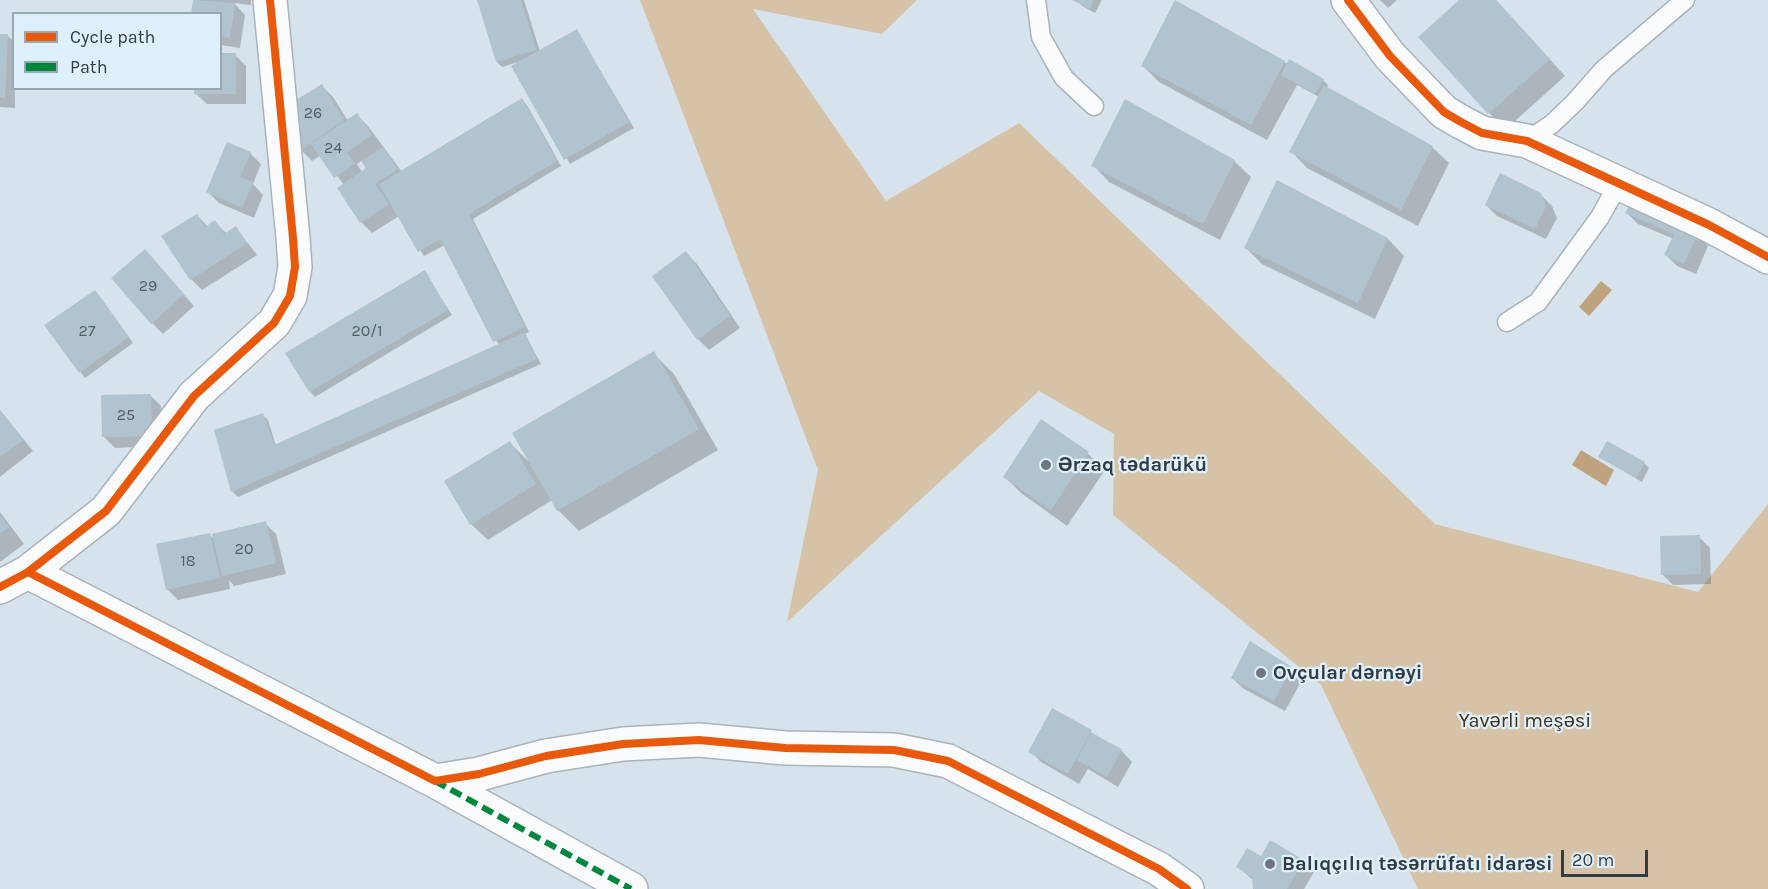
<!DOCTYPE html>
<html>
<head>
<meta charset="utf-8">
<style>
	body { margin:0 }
	#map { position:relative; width:1768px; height:889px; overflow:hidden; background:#d7e3ec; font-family:Karla,sans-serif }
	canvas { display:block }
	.legend { position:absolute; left:12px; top:12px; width:210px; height:78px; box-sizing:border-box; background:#dff0fd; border:2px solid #9ba8b3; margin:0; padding:8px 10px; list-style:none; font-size:18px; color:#343c43 }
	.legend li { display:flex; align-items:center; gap:12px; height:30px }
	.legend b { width:30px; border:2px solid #9ba8b3 }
	.scale { position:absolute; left:1561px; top:850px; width:87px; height:27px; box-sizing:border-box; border:3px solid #343c43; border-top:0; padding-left:8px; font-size:18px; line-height:21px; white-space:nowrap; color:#343c43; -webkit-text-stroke:4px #dff0fd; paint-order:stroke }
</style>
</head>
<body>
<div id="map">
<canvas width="1768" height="889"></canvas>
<ul class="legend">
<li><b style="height:8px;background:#e8590c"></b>Cycle path</li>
<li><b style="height:8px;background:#00873e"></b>Path</li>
</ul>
<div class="scale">20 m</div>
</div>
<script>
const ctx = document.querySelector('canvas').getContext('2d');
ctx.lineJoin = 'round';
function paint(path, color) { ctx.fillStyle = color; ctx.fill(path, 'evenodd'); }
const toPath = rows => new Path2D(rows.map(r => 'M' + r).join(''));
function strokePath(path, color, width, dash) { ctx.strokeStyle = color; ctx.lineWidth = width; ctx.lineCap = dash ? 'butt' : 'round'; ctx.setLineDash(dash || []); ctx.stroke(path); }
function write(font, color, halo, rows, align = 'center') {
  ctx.font = font + ' Karla,sans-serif'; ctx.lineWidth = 4.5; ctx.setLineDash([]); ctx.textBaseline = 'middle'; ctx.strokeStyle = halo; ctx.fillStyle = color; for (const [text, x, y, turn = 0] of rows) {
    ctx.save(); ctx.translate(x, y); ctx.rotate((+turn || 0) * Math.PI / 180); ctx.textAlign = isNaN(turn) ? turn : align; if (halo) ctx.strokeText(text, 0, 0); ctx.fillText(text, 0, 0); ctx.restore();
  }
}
paint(toPath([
	[640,0,917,0,882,34,753,9,886,201,1019,123,1435,524,1698,592,1768,504,1768,889,1418,889,1321,685,1113,515,1114,434,1039,391,787,622,818,470]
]), '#d6c3a7');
paint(toPath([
	[1601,281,1612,290,1589,316,1579,307],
	[1581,450,1614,470,1606,486,1572,465]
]), '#bfa37f');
paint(toPath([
	[195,0,251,0,251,5,234,3,245,15,240,48,220,45,220,14,193,14],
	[478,0,524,0,540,52,577,31,634,128,570,164,513,67,518,62,502,67,497,62],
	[1077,0,1102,0,1095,13,1082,6],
	[1380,0,1397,0,1388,8],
	[1461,0,1496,0,1565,76,1505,130,1420,37],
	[0,35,7,35,14,42,15,108,0,107],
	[235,55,246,66,246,104,207,104,195,93,220,88],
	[1284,62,1323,80,1328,85,1327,88,1432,147,1449,163,1418,226,1307,168,1291,151,1319,97,1297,85,1267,140,1159,82,1143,66],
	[322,86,333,97,348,121,357,115,368,126,402,172,522,100,527,105,561,166,473,219,529,332,525,334,541,364,238,497,233,492,216,431,263,415,268,420,276,446,499,345,445,245,424,256,399,216,372,233,361,222,344,185,321,155,312,161,301,150],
	[362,160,368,169,362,172,357,164],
	[250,153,261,164,253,184,263,195,254,218,219,203,208,192],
	[1234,161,1251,177,1220,240,1109,182,1093,165],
	[1277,182,1388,239,1404,256,1375,319,1262,264,1246,248],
	[1540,194,1552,206,1557,218,1546,239,1497,216,1486,205],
	[1627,213,1697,235,1708,246,1696,274,1677,266,1666,255,1674,239,1638,224],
	[197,215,208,227,215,222,227,234,236,228,257,255,202,290,191,279],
	[145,251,194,306,163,334,152,323],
	[686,253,697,264,740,328,709,350,698,339],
	[424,272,452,315,315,397,310,391],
	[100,297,133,343,85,378,46,326],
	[653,353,674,374,718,450,579,531,558,510,552,500,488,540,471,524,510,443,530,463],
	[150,395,161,406,162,446,115,448,104,437],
	[0,410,33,451,0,477],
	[1041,421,1088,454,1105,470,1067,526,1021,493,1005,477],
	[1600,457,1644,463,1649,468,1642,482],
	[0,512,24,544,0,562],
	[265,523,276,534,286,574,234,586,229,580,230,589,178,600,167,589,210,535,215,540],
	[1699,537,1710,548,1711,584,1673,585,1662,574],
	[1251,644,1291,669,1302,680,1285,711,1244,689,1232,678],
	[1053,710,1121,750,1132,762,1118,787,1088,769,1079,784,1041,762,1030,751],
	[1261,858,1303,861,1314,872,1304,889,1255,889,1254,881,1238,867]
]), '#0003');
paint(toPath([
	[193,0,235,3,230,38,220,36,220,14,191,14],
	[477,0,521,0,536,50,496,62],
	[1072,0,1094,0,1090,9],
	[1175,0,1285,61,1251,125,1141,66],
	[1459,0,1496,0,1550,59,1488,114,1418,37],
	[577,29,629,122,564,160,511,66],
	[0,34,8,34,5,98,0,97],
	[220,53,236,53,236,94,194,94,194,88,220,88],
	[1289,59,1324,79,1315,94,1281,75],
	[322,84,344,120,300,151,285,107],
	[1324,85,1433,146,1401,210,1289,152],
	[522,98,557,161,469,214,525,327,493,342,440,239,418,252,379,184],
	[1125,99,1235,160,1203,224,1091,166],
	[357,113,372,135,347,152,355,164,334,178,311,144],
	[227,142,251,152,240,177,253,182,242,208,206,192],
	[383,147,398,169,375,184,389,204,360,223,337,188,366,168,361,161],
	[1500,173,1541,193,1546,206,1535,229,1485,205],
	[1277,180,1388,238,1358,303,1244,248],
	[1631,203,1698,234,1684,264,1664,255,1674,234,1625,213],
	[197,214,205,227,215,220,224,234,236,226,247,243,190,280,161,236],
	[145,249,184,294,151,324,111,278],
	[686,251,730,316,697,340,652,276],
	[425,270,448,310,309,392,285,353],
	[95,290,129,337,79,373,44,325],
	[525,332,537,359,231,492,214,430,263,413,274,445],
	[654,351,699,429,557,511,512,433],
	[151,394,152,436,102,437,101,395],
	[0,410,23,440,0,457],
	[1041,419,1089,452,1051,510,1003,477],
	[510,441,536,484,470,525,444,481],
	[1607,441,1645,462,1636,478,1598,457],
	[0,515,9,527,0,534],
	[266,521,276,563,222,576,212,534],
	[210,533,220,578,166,590,156,544],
	[1700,535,1701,574,1661,575,1660,536],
	[1250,641,1292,667,1274,701,1231,678],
	[1052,708,1092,730,1068,774,1028,752],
	[1091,733,1122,749,1107,777,1077,760],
	[1270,840,1304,860,1287,889,1253,889,1252,877,1236,867,1247,848,1261,856]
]), '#b1c3cf');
const service = toPath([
	[1036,0,1041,37,1064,78,1094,106],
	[1527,141,1552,124,1575,102,1604,69,1685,0],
	[1507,322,1538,302,1600,217,1619,183]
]);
const minor = toPath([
	[1348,0,1390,56,1444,112,1461,122,1482,133,1527,141,1709,225,1768,257],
	[28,572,435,781,479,774,546,756,623,744,699,740,785,748,894,750,948,761,1159,869,1187,889],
	[0,587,28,572,106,511,194,396,274,323,290,296,295,267,293,238,270,0],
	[435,781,631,889]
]);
strokePath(service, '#a9b3b9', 21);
strokePath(minor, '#a9b3b9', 36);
strokePath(service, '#f9fbfc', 18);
strokePath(minor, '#f9fbfc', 33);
strokePath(toPath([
	[435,781,631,889]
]), '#00873e', 6, [12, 6]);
strokePath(toPath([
	[1348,0,1390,56,1444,112,1461,122,1482,133,1527,141,1709,225,1768,257],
	[28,572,435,781,479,774,546,756,623,744,699,740,785,748,894,750,948,761,1159,869,1187,889],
	[0,587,28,572,106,511,194,396,274,323,290,296,295,267,293,238,270,0]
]), '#e8590c', 8);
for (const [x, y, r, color] of [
	[1046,465,6,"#6d767e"],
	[1261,673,6,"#6d767e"],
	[1270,864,6,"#6d767e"]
]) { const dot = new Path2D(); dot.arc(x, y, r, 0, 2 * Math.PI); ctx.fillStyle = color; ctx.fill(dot); strokePath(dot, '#dff0fd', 2); }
write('16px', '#535e66', null, [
	["26",313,113],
	["24",333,148],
	["29",148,286],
	["27",87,331],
	["20/1",367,331],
	["25",126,415],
	["20",244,549],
	["18",188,561]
]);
write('bold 20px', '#343c43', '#dff0fd', [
	["Ərzaq tədarükü",1058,465],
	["Ovçular dərnəyi",1273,673],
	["Balıqçılıq təsərrüfatı idarəsi",1282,864]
], 'left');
write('20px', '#443016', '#dff0fd', [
	["Yavərli meşəsi",1525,721]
]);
</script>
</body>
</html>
